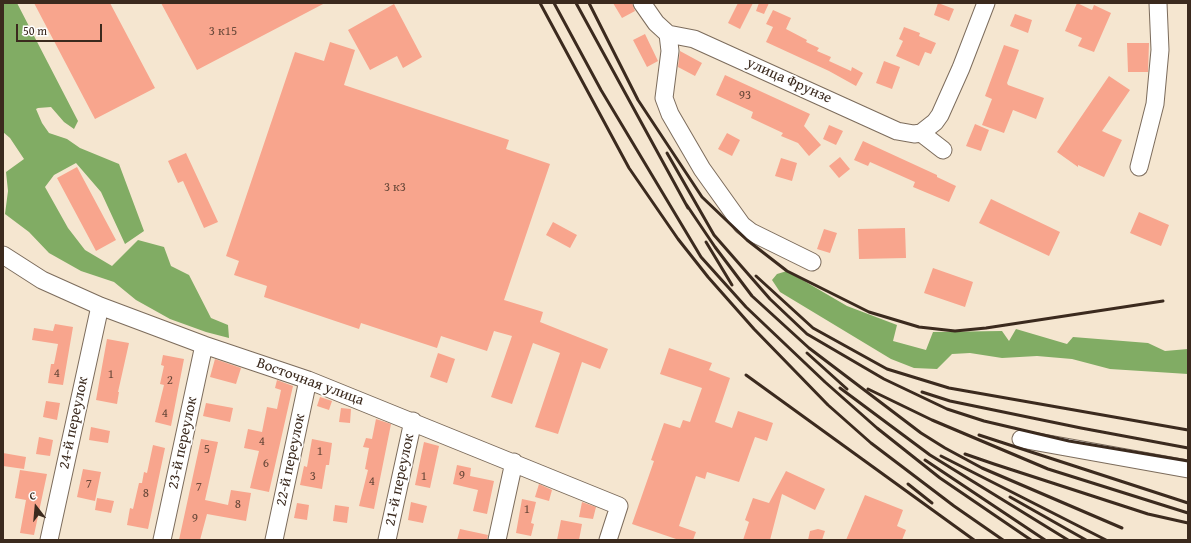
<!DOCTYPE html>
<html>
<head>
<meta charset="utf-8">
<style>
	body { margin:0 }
	#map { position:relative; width:1191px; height:543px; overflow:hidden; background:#f5e6d0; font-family:"Gentium Book Plus",serif }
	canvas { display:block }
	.frame { position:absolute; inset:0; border:4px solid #3b2a1e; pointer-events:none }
	.north { position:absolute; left:16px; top:487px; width:40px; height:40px; -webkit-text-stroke:3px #fff; paint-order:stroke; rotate:344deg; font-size:11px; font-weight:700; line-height:16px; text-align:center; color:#3b2a1e }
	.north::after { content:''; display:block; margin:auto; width:14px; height:18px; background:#3b2a1e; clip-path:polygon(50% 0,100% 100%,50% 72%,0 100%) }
	.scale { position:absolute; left:16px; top:24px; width:86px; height:18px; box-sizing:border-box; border:2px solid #3b2a1e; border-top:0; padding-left:5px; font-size:12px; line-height:14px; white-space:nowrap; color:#3b2a1e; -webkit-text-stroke:3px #fff; paint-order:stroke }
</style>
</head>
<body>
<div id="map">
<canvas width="1191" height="543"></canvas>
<div class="frame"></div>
<div class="north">С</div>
<div class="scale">50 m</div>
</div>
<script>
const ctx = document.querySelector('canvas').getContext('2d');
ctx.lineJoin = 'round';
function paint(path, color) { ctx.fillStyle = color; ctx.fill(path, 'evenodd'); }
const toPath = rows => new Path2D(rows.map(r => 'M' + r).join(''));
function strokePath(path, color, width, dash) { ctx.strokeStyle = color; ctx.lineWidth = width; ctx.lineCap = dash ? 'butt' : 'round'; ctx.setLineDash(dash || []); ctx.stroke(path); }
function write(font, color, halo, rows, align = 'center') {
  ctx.font = font + ' "Gentium Book Plus",serif'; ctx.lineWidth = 3.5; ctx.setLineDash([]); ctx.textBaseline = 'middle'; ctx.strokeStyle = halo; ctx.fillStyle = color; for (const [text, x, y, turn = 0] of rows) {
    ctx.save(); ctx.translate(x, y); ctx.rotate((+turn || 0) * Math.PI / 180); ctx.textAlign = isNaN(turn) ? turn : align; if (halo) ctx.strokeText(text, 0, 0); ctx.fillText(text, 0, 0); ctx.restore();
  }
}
paint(toPath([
	[3,3,17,3,78,121,74,129,64,122,51,107,38,108,36,109,42,123,49,133,67,139,80,148,119,164,144,231,125,244,101,192,76,163,54,175,45,187,68,228,85,250,112,266,138,240,164,247,171,266,189,275,211,318,228,325,229,338,206,332,170,319,136,300,114,282,81,271,49,253,29,232,5,214,8,191,6,172,24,159,10,138,3,132],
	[787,271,847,306,897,325,893,341,926,350,933,332,1002,331,1009,341,1016,329,1067,344,1073,337,1148,343,1165,351,1188,349,1188,374,1110,369,1072,359,1037,356,1002,358,970,353,952,354,937,369,914,368,891,359,780,292,772,280,777,274]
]), '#81ac64');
paint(toPath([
	[34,3,110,3,155,88,95,119],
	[161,3,325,3,197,70],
	[613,3,632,3,635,11,622,18],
	[738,3,753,3,740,29,728,23],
	[759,3,769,3,764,14,756,11],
	[938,3,954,9,949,21,934,15],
	[1077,3,1092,10,1094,5,1111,13,1094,52,1078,46,1082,38,1065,31],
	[394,4,422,57,403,68,397,56,370,70,348,30],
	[773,10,791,18,786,29,807,40,806,42,819,48,817,51,831,57,829,61,851,71,852,67,863,73,856,86,829,71,766,42,773,27,766,24],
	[1015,14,1032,20,1028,33,1010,26],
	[904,27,920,33,919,36,936,43,931,54,925,52,919,66,896,56,903,41,899,39],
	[645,34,658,61,647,67,633,40],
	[330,42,355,50,344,85,509,140,506,149,550,164,504,300,543,312,540,322,608,349,600,369,582,362,558,434,535,427,560,353,533,343,512,404,491,397,512,336,494,331,487,351,441,336,437,348,361,323,359,329,264,297,267,286,234,275,239,261,226,256,295,52,324,61],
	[1127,43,1149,43,1148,72,1128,72],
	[1004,45,1019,50,1007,83,1008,85,1044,98,1036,119,1013,110,1004,133,982,125,992,99,985,96],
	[680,51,702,63,695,76,678,67],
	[884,61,900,67,892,89,876,83],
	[725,75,810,114,804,126,821,145,809,156,798,143,781,136,783,133,751,118,753,112,716,95],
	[1109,76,1130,90,1102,131,1122,140,1104,177,1078,165,1078,167,1057,152],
	[975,124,989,130,981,151,966,146],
	[829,125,843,131,836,145,823,139],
	[727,133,740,140,732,156,718,149],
	[863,141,937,175,937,177,956,186,949,202,913,187,915,182,870,162,868,166,854,160],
	[186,153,218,222,204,228,183,181,178,183,168,161],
	[840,157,850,169,839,178,829,166],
	[781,158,797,163,792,181,775,176],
	[77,167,116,240,96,251,57,178],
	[991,199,1060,232,1049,256,979,223],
	[1139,212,1169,225,1161,246,1130,233],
	[553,222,577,235,570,248,546,235],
	[905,228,906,258,859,259,858,229],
	[824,229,837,233,830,253,817,249],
	[933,268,973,282,965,307,924,293],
	[55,324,73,327,63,385,48,383,51,364,54,364,58,344,32,340,34,328,53,331],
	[107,339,129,343,118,392,119,392,117,404,96,400],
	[669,348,712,363,709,370,730,378,715,422,732,428,738,411,773,423,767,441,755,437,739,482,707,472,705,479,696,476,679,526,696,532,693,540,679,540,632,524,654,461,651,460,664,423,680,428,683,420,690,422,702,388,660,374],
	[438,353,455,359,447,383,430,377],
	[163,355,184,359,171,426,155,422,164,385,160,384,164,366,161,365],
	[215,359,241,368,236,384,210,377],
	[277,380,293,386,269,492,250,488,259,451,244,448,248,429,262,432,267,407,277,409,281,390,275,388],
	[320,397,332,401,329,410,317,406],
	[46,401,60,403,57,420,43,417],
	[206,403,233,408,230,422,203,416],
	[341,408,351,409,350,423,339,422],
	[376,419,391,424,374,509,359,506,368,470,365,469,369,448,363,447,366,438,372,439],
	[91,427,110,431,108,443,89,440],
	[39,437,53,440,50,456,36,454],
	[201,439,218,442,205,500,228,505,231,490,251,493,246,521,207,514,200,540,179,540],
	[312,439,332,443,329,465,326,465,322,489,300,485,304,466,307,467],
	[424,442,439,446,430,488,415,485],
	[153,445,165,448,148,529,127,525,130,508,133,509,139,483,142,483,144,472,147,473],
	[3,453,26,457,24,469,3,466],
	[457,465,471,468,470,476,494,481,487,514,473,511,478,490,453,484],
	[83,469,101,472,95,501,77,497],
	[20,470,47,474,34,535,20,533,26,500,15,498],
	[786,471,825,489,815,510,782,494,770,540,743,540,749,522,745,520,753,498,769,503],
	[539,484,552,490,549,501,535,497],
	[865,495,903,510,897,526,906,530,902,540,846,540],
	[97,498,114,501,111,513,95,510],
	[522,499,536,502,531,523,534,524,531,536,516,533],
	[411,502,427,506,423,523,408,520],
	[582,502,596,507,593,519,579,517],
	[297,503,309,505,307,520,294,518],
	[335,505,349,507,347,523,333,521],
	[561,520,582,524,579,540,557,540],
	[460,529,488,535,487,540,457,540],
	[818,529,825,531,822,540,808,540,810,531]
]), '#f8a58d');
const minor = toPath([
	[642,3,656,23,668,34,694,39,897,131,914,134,921,133,943,150],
	[668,34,670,51,664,98,670,114,702,169,742,225,751,232,812,262],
	[921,133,935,122,940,115,961,68,986,3],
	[1139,167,1155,104,1160,50,1158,3],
	[3,255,42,280,100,306,204,345,308,380,619,506,608,540],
	[1021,439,1188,469],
	[49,540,100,306],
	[162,540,204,345],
	[274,540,308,380],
	[387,540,413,421],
	[497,540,514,462]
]);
strokePath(minor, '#7c6c5c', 19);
strokePath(minor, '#fff', 17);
strokePath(toPath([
	[540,3,629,168,678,239,708,277,754,329,828,405,871,443,954,506,1003,540],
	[554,3,601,90,701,257,746,307,825,382,877,428,940,478,1031,540],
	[576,3,688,208],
	[589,3,638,100,702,197,747,240,787,271,869,312,919,327,955,331,986,328,1163,301],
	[667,153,714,235,770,299,807,334,884,379,947,409,984,421,1069,441,1188,461],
	[686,204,715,247,752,296,809,348,921,433,945,448,982,468,1122,528],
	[706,242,732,285],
	[756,276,813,328,887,369,949,388,1188,430],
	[807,353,847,389],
	[746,375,974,540],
	[840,388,930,455,1068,540],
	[868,389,932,420,1048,469,1188,513],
	[922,392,950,401,1081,428,1188,448],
	[979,435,1188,503],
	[965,454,994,464,1148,514,1188,523],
	[941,456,1106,540],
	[925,460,1045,540],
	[908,484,932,503],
	[1010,497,1086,540]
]), '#3b2a1e', 3);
write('13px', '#6a493a', null, [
	["3 к15",223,32],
	["93",745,96],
	["3 к3",395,188],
	["4",57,374],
	["1",111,375],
	["2",170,381],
	["4",165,414],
	["4",262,442],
	["5",207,450],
	["1",320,452],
	["6",266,464],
	["9",462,476],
	["3",313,477],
	["1",424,477],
	["4",372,482],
	["7",89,485],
	["7",199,488],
	["8",146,494],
	["8",238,505],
	["1",527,510],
	["9",195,519]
]);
write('15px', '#3b2a1e', '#fff', [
	["улица Фрунзе",789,81,24],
	["Восточная улица",310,382,20],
	["24-й переулок",74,423,-78],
	["23-й переулок",183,443,-78],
	["22-й переулок",291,460,-78],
	["21-й переулок",400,480,-78]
]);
</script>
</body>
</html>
